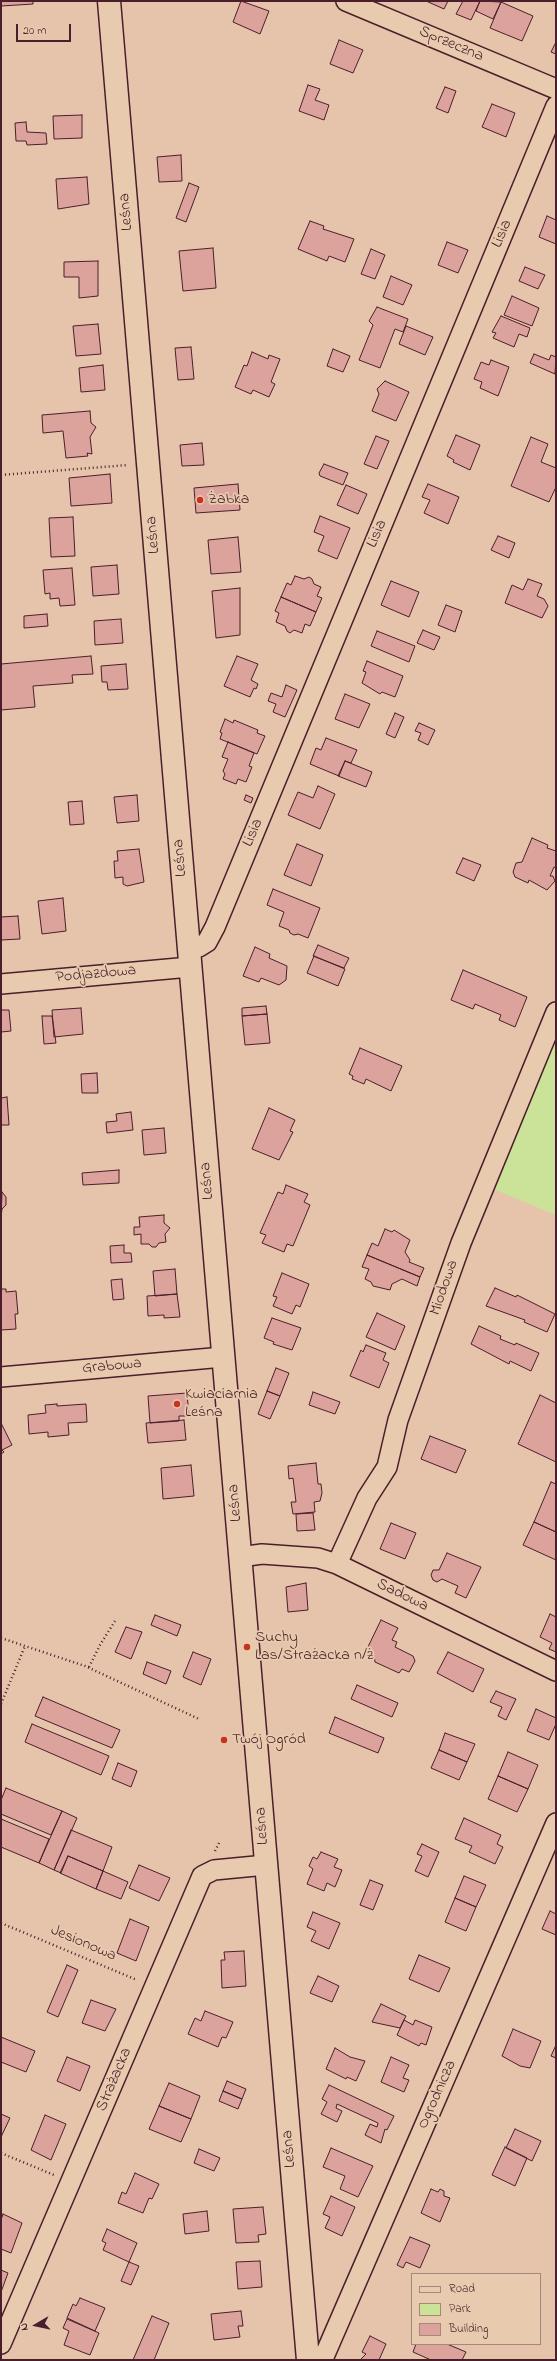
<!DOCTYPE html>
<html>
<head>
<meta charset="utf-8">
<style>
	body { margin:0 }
	#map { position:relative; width:557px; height:2361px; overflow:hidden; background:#e6c3ab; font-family:"Indie Flower",sans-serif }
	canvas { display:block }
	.frame { position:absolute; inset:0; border:2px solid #4a1f2b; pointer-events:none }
	.legend { position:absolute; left:411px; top:2273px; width:130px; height:72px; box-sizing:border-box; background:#e8cbaf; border:1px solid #a9867a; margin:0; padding:5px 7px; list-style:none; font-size:12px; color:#4a1f2b }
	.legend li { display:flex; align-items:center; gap:8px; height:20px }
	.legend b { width:20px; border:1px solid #a9867a }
	.north { position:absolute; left:16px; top:2305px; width:40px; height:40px; -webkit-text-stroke:3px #e8cbaf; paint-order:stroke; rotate:261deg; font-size:11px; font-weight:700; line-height:16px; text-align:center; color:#4a1f2b }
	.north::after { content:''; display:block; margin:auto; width:14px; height:18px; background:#4a1f2b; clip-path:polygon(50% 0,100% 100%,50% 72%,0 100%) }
	.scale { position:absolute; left:16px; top:24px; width:55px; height:18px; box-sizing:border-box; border:2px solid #4a1f2b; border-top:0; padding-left:5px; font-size:12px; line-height:14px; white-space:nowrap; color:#4a1f2b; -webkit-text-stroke:3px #e8cbaf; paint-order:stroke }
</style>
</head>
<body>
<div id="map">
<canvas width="557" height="2361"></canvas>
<div class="frame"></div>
<ul class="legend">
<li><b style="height:5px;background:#e8cbaf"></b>Road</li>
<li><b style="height:11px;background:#cbe399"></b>Park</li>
<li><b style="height:11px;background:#dca29c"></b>Building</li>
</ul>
<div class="north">N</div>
<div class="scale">20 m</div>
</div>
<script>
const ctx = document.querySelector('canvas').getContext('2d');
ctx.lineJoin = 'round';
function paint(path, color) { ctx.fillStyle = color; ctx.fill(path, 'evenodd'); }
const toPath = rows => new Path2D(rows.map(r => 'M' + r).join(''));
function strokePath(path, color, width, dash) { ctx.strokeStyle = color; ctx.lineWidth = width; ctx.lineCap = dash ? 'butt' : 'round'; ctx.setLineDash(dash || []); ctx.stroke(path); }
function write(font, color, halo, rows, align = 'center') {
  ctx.font = font + ' "Indie Flower",sans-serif'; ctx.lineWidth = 3.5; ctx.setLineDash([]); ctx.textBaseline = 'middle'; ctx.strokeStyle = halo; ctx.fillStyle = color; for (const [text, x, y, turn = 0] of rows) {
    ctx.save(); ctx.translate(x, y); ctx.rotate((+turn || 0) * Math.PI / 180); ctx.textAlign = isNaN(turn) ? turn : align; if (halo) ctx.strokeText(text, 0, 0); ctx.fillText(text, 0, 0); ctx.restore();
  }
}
paint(toPath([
	[556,1036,556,1215,491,1188]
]), '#cbe399');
const building = toPath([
	[1,1,33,1,33,4,1,6,1,1],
	[241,1,269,11,260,34,233,22,241,1],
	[426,1,448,1,444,9,426,1],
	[463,1,480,1,471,20,456,14,463,1],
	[480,1,501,2,493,19,476,11,480,1],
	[501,2,533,16,522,41,490,28,501,2],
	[339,40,363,50,353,73,330,64,339,40],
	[556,42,556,54,551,52,556,42],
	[308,85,320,89,315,100,329,105,324,120,299,111,308,85],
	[445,87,456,91,448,113,436,108,445,87],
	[492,104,515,113,506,137,482,127,492,104],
	[82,115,82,138,54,139,53,116,82,115],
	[26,122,27,132,46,133,47,144,27,145,26,141,16,141,15,123,26,122],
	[181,155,182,181,159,182,157,157,181,155],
	[87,177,89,204,58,209,56,179,87,177],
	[189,183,199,187,186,222,176,218,189,183],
	[547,216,556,220,556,244,539,237,547,216],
	[310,221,324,226,323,229,354,239,345,262,329,256,327,261,298,249,310,221],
	[447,242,468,250,458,273,438,265,447,242],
	[213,248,216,288,183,291,179,251,213,248],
	[371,249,385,255,375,279,361,274,371,249],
	[98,261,98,296,79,298,79,277,64,277,64,262,98,261],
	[525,267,545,275,538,289,519,281,525,267],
	[391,276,412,285,403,305,383,297,391,276],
	[512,296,539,308,532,326,504,315,512,296],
	[377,307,408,319,403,332,395,329,380,368,359,360,373,325,369,321,377,307],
	[501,316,530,328,527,337,519,334,514,347,493,338,496,333,492,332,501,316],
	[98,324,101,354,76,356,73,326,98,324],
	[406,326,433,337,425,355,399,344,406,326],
	[191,347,194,379,178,380,175,348,191,347],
	[333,349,350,356,343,372,327,366,333,349],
	[252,352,268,359,269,355,280,359,271,382,275,384,269,397,253,390,251,394,235,387,244,365,247,366,252,352],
	[534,354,549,360,551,355,556,357,555,374,530,363,534,354],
	[491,360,509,367,498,396,480,388,482,382,474,379,481,362,489,365,491,360],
	[103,365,105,390,81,392,79,368,103,365],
	[385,381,409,392,396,421,372,411,379,394,377,389,385,381],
	[90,411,91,423,96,427,90,437,92,454,87,453,88,456,66,458,63,431,43,433,42,415,90,411],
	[456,435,480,445,470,470,453,462,454,460,447,456,456,435],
	[376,436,389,441,377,469,364,464,376,436],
	[531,437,548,444,541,462,556,468,556,487,549,502,511,486,531,437],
	[202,443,204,465,182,466,180,445,202,443],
	[324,464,348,473,343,485,320,476,319,473,324,464],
	[110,474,112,503,71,506,69,478,110,474],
	[238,484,240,510,196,513,194,488,238,484],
	[428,484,459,497,448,524,424,513,430,500,422,497,428,484],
	[346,485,367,494,358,514,337,505,346,485],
	[320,516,350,528,337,559,318,551,324,536,314,532,320,516],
	[73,517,75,556,51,557,49,518,73,517],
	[498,536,515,543,509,558,491,550,498,536],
	[238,537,241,572,211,574,208,540,238,537],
	[117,565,119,594,93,596,91,567,117,565],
	[72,568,75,605,60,606,59,598,50,599,50,593,45,594,43,570,72,568],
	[295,576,304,579,309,577,312,579,314,584,321,587,317,596,322,598,316,612,281,597,287,583,291,585,295,576],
	[528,579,542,584,537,596,544,599,548,606,542,618,505,603,512,585,523,590,528,579],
	[391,581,419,592,409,617,381,605,391,581],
	[240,588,240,635,216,638,212,591,240,588],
	[281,597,316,612,310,626,305,624,302,633,294,630,290,633,287,631,285,626,276,622,279,613,275,611,281,597],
	[446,605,462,611,455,632,438,625,446,605],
	[47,614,48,626,24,628,24,616,47,614],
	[121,619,123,643,95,645,94,621,121,619],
	[423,630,440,637,434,650,417,643,423,630],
	[377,631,415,646,409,662,371,646,377,631],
	[91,656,93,674,72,675,73,683,33,686,35,707,1,710,1,664,91,656],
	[237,656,258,664,251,680,258,684,256,689,254,688,250,697,224,686,237,656],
	[367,661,403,676,395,697,382,692,380,694,362,683,366,672,363,671,367,661],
	[126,664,128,689,108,690,107,682,102,682,101,666,126,664],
	[286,685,297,690,285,717,273,712,276,704,268,701,271,693,282,697,286,685],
	[345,694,370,704,359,728,335,719,345,694],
	[395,713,404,717,395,738,386,734,395,713],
	[225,719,233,723,234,720,258,730,257,733,265,736,257,754,220,739,222,733,220,732,225,719],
	[419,723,435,730,428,745,418,740,421,733,415,731,419,723],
	[326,738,357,750,351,763,345,761,339,776,310,764,316,748,321,750,326,738],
	[228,742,254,753,249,766,252,767,246,782,238,779,236,784,223,779,225,774,223,771,228,759,222,757,228,742],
	[345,761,372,772,366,787,338,776,345,761],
	[318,786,335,794,320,829,288,815,298,792,313,798,318,786],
	[137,795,139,821,117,823,114,797,137,795],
	[246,795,253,798,251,803,244,800,246,795],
	[82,801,84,824,70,825,68,802,82,801],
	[532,838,548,845,547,848,556,851,556,868,554,867,550,876,553,876,555,881,547,890,529,880,528,883,515,877,513,872,516,863,522,862,532,838],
	[297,844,323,855,311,886,284,875,297,844],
	[139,849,144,882,127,886,123,884,123,877,115,878,114,861,118,861,117,851,139,849],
	[463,858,481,865,474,881,456,873,463,858],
	[273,889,320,908,308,938,298,934,294,935,290,933,289,930,279,926,284,912,267,905,273,889],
	[63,898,66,931,42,934,38,901,63,898],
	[18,916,20,939,1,940,1,917,18,916],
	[318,945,349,958,344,968,313,956,318,945],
	[255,947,270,954,269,958,287,966,286,980,279,985,261,978,259,982,243,976,255,947],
	[314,956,345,969,338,986,307,973,314,956],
	[463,970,527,997,515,1027,499,1020,501,1015,475,1004,473,1009,451,1000,463,970],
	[266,1006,267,1014,242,1016,242,1008,266,1006],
	[81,1008,83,1034,54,1037,52,1010,81,1008],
	[1,1010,9,1010,11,1031,1,1032,1,1010],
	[267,1014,270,1043,245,1045,242,1016,267,1014],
	[42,1016,52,1016,56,1043,44,1044,42,1016],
	[360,1048,402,1066,391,1091,366,1079,364,1084,352,1079,353,1076,349,1074,360,1048],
	[97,1073,98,1093,82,1093,81,1074,97,1073],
	[7,1097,9,1125,1,1125,1,1098,7,1097],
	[269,1108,295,1120,290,1131,293,1132,279,1160,252,1149,269,1108],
	[131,1112,133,1130,107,1133,106,1122,117,1121,116,1114,131,1112],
	[164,1128,166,1153,144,1155,142,1130,164,1128],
	[119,1170,119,1183,83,1185,82,1173,119,1170],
	[286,1185,308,1194,304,1202,310,1205,293,1246,287,1244,284,1252,262,1243,266,1235,260,1233,278,1192,283,1194,286,1185],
	[2,1192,6,1197,6,1205,2,1209,1,1218,2,1192],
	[164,1215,164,1223,170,1228,165,1234,166,1242,159,1243,156,1247,152,1247,149,1244,141,1244,141,1234,134,1235,134,1227,140,1227,139,1217,164,1215],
	[385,1229,392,1232,394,1230,410,1240,405,1252,410,1260,409,1262,424,1268,420,1277,367,1255,372,1243,378,1246,385,1229],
	[124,1245,124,1253,131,1253,132,1262,111,1263,110,1246,124,1245],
	[367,1255,420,1277,417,1286,402,1279,392,1284,390,1290,373,1286,371,1282,365,1279,369,1269,362,1267,367,1255],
	[175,1269,177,1294,155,1296,153,1271,175,1269],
	[282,1273,309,1284,300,1307,296,1305,292,1314,273,1306,277,1297,273,1296,282,1273],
	[122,1279,124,1299,113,1300,111,1280,122,1279],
	[495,1288,516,1297,517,1295,555,1314,547,1332,524,1322,525,1320,486,1306,495,1288],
	[1,1289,6,1289,6,1292,16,1291,18,1314,15,1314,16,1329,1,1330,1,1289],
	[177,1294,180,1317,164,1318,164,1315,148,1316,147,1296,177,1294],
	[377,1313,405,1326,395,1350,366,1337,377,1313],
	[272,1318,301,1328,292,1350,273,1344,274,1342,264,1338,272,1318],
	[479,1326,501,1336,500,1339,515,1345,516,1343,539,1353,531,1371,510,1361,509,1364,471,1344,479,1326],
	[366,1345,386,1353,383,1360,389,1363,379,1388,350,1376,361,1350,363,1352,366,1345],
	[276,1368,289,1373,280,1396,267,1391,276,1368],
	[267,1391,280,1396,270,1419,258,1414,267,1391],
	[313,1392,340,1402,335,1414,309,1405,313,1392],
	[187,1393,189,1416,179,1416,179,1421,150,1423,148,1396,187,1393],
	[540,1395,556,1403,556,1462,518,1444,540,1395],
	[57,1404,57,1406,86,1404,87,1422,68,1423,69,1435,48,1437,48,1432,29,1434,28,1415,46,1413,45,1405,57,1404],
	[184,1420,186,1440,148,1443,146,1423,184,1420],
	[1,1423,12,1445,2,1450,4,1452,1,1454,1,1423],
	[430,1436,466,1450,456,1473,421,1459,430,1436],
	[316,1463,318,1484,321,1484,322,1493,320,1501,314,1502,315,1512,293,1514,291,1502,296,1502,293,1478,289,1479,288,1466,316,1463],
	[191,1465,194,1496,163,1499,161,1468,191,1465],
	[551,1482,556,1484,556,1532,534,1522,551,1482],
	[313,1513,315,1530,297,1531,296,1514,313,1513],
	[534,1522,556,1532,556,1560,523,1545,534,1522],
	[391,1523,416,1533,405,1559,380,1549,391,1523],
	[447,1553,481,1567,466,1598,455,1593,458,1586,442,1579,437,1582,433,1580,431,1575,433,1570,439,1570,447,1553],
	[306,1583,308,1610,288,1612,286,1587,306,1583],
	[550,1614,556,1617,556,1652,549,1649,552,1643,540,1637,550,1614],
	[155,1615,181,1625,177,1636,151,1625,155,1615],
	[381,1620,398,1628,392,1640,397,1642,395,1647,413,1656,415,1661,409,1672,402,1669,399,1673,375,1662,374,1655,366,1651,381,1620],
	[126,1627,142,1632,131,1659,115,1652,126,1627],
	[193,1652,211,1659,201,1685,183,1677,193,1652],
	[448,1652,484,1669,473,1692,437,1673,448,1652],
	[147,1662,171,1671,166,1684,143,1674,147,1662],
	[357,1685,398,1703,392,1717,351,1699,357,1685],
	[496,1691,516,1699,506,1720,498,1716,502,1707,490,1702,496,1691],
	[43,1697,120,1730,112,1748,35,1716,43,1697],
	[536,1709,556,1718,556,1724,549,1740,527,1731,536,1709],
	[335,1717,384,1738,378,1753,329,1733,335,1717],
	[32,1724,109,1756,101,1775,25,1742,32,1724],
	[445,1733,475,1744,467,1762,439,1750,445,1733],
	[439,1750,467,1762,459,1780,431,1768,439,1750],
	[508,1752,538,1765,528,1789,498,1776,508,1752],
	[118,1763,137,1771,131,1787,112,1779,118,1763],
	[498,1776,528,1789,517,1812,488,1799,498,1776],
	[6,1788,62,1811,51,1835,1,1814,1,1800,6,1788],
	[62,1811,77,1818,54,1870,39,1863,62,1811],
	[464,1818,501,1835,497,1844,503,1847,495,1864,469,1852,472,1846,455,1839,464,1818],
	[1,1819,49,1839,39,1863,1,1847,1,1819],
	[71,1830,112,1847,103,1871,68,1856,61,1873,54,1870,71,1830],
	[422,1844,439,1852,428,1877,415,1871,422,1856,417,1854,422,1844],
	[321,1852,338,1859,334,1867,342,1870,335,1887,327,1883,324,1891,307,1884,313,1869,309,1866,313,1857,317,1859,321,1852],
	[68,1856,103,1871,96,1889,60,1873,68,1856],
	[139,1865,170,1878,159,1901,129,1888,139,1865],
	[103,1871,128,1882,121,1899,96,1889,103,1871],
	[464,1876,486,1885,476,1907,455,1898,464,1876],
	[370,1880,383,1885,373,1910,360,1905,370,1880],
	[455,1898,476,1907,466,1931,445,1922,455,1898],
	[550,1911,556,1914,556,1935,542,1929,550,1911],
	[313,1912,340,1923,329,1949,311,1941,316,1931,307,1927,313,1912],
	[130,1919,149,1927,136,1961,117,1953,130,1919],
	[244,1951,246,1986,222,1988,221,1960,225,1960,224,1952,244,1951],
	[419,1955,450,1968,439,1992,409,1979,419,1955],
	[67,1965,78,1970,58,2017,47,2012,67,1965],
	[318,1976,339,1986,332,2002,310,1993,318,1976],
	[91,2000,116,2009,105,2031,82,2023,91,2000],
	[381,2004,406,2016,400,2028,372,2022,381,2004],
	[205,2011,233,2022,226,2038,222,2037,218,2047,188,2034,195,2018,201,2021,205,2011],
	[404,2020,413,2025,415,2020,432,2027,426,2045,421,2043,419,2046,397,2035,404,2020],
	[513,2029,541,2041,530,2068,520,2066,502,2056,513,2029],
	[1,2037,35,2051,26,2072,1,2062,1,2037],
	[556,2045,556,2058,551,2056,556,2045],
	[335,2048,350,2057,365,2061,356,2081,347,2077,346,2079,326,2069,335,2048],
	[67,2057,90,2066,80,2091,57,2081,67,2057],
	[391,2057,409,2065,403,2078,409,2080,404,2092,381,2082,391,2057],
	[227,2081,246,2089,242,2099,223,2091,227,2081],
	[169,2083,200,2096,191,2119,159,2106,169,2083],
	[329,2085,394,2116,387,2130,385,2129,381,2143,365,2135,370,2124,377,2127,378,2123,337,2104,336,2108,342,2111,337,2122,321,2114,327,2102,322,2099,329,2085],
	[223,2091,242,2099,238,2109,219,2101,223,2091],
	[159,2106,191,2119,181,2142,149,2129,159,2106],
	[1,2114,10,2118,1,2137,1,2114],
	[45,2115,66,2124,51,2160,31,2150,45,2115],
	[515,2129,541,2141,532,2161,506,2148,515,2129],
	[505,2147,527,2158,515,2186,492,2175,505,2147],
	[331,2148,373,2166,358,2197,340,2189,345,2176,323,2167,331,2148],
	[199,2149,220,2158,214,2171,194,2163,199,2149],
	[135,2173,159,2184,152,2199,149,2198,143,2213,118,2203,122,2192,126,2194,135,2173],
	[431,2189,438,2192,440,2189,444,2191,444,2196,450,2198,440,2222,421,2213,431,2189],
	[331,2196,355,2207,342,2236,325,2228,330,2217,323,2214,331,2196],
	[263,2207,266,2234,258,2235,259,2242,236,2243,233,2209,263,2207],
	[207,2211,209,2231,185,2234,183,2214,207,2211],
	[3,2214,22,2223,11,2253,1,2249,1,2220,3,2214],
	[107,2229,137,2243,129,2262,103,2250,106,2243,102,2241,107,2229],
	[410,2237,430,2245,420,2268,406,2262,403,2268,397,2265,410,2237],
	[260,2261,262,2287,238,2289,236,2262,260,2261],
	[129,2262,139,2266,131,2285,121,2281,129,2262],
	[1,2270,8,2273,1,2292,1,2270],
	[80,2298,105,2308,95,2331,67,2318,73,2304,76,2306,80,2298],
	[241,2311,243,2326,238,2326,240,2337,214,2340,211,2314,241,2311],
	[152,2316,169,2323,154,2360,133,2360,152,2316],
	[67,2319,99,2333,90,2355,64,2345,69,2331,63,2328,67,2319],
	[370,2336,386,2344,379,2360,360,2360,366,2354,362,2352,370,2336],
	[416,2344,447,2344,466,2352,462,2360,431,2360,413,2352,416,2344]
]);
paint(building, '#dca29c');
strokePath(building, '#4a1f2b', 1);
const minor = toPath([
	[346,1,556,89],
	[189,948,199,947,207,942,215,927,556,106],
	[1,984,190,967],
	[1,1377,223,1357],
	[240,1557,262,1554,318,1558,337,1564,556,1671],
	[337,1564,367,1498,387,1467,398,1420,461,1243,556,1012],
	[1,2344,202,1876,214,1870,266,1865],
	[315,2360,323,2359,556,1823]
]);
const tertiary = toPath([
	[109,1,308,2360]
]);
strokePath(minor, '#4a1f2b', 22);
strokePath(tertiary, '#4a1f2b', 25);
strokePath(toPath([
	[1,475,128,465],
	[1,1638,85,1666,199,1719],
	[89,1667,100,1645,115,1621],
	[1,1704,25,1646],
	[215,1851,220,1841],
	[1,1923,137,1980],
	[1,2153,54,2175]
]), '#4a1f2b', 2.5, [1, 3]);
strokePath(minor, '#e8cbaf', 19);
strokePath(tertiary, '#e8cbaf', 22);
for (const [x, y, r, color] of [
	[200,500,4,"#c8321e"],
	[177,1404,4,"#c8321e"],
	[247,1647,4,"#c8321e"],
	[224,1740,4,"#c8321e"]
]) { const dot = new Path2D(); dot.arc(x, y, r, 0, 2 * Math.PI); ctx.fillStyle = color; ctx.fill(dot); strokePath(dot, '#e8cbaf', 1.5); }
write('16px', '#4a1f2b', '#e8cbaf', [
	["Sprzeczna",451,45,23],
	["Leśna",127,212,-95],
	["Lisia",503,234,-67],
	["Lisia",378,534,-67],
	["Leśna",154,535,-95],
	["Lisia",254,833,-67],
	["Leśna",181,858,-95],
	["Podjazdowa",96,975,-5],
	["Leśna",208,1181,-95],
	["Miodowa",445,1288,-71],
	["Grabowa",112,1367,-5],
	["Leśna",236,1503,-95],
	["Sadowa",402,1596,26],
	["Leśna",263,1826,-94],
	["Jesionowa",83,1944,23],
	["Strażacka",115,2080,-67],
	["Ogrodnicza",438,2095,-66],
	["Leśna",290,2149,-95]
]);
write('16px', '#4a1f2b', '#e8cbaf', [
	["Żabka",208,500],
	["Kwiaciarnia",185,1395],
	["Leśna",185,1413],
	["Suchy",255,1638],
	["Las/Strażacka n/ż",255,1656],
	["Twój Ogród",232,1740]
], 'left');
</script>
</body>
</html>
